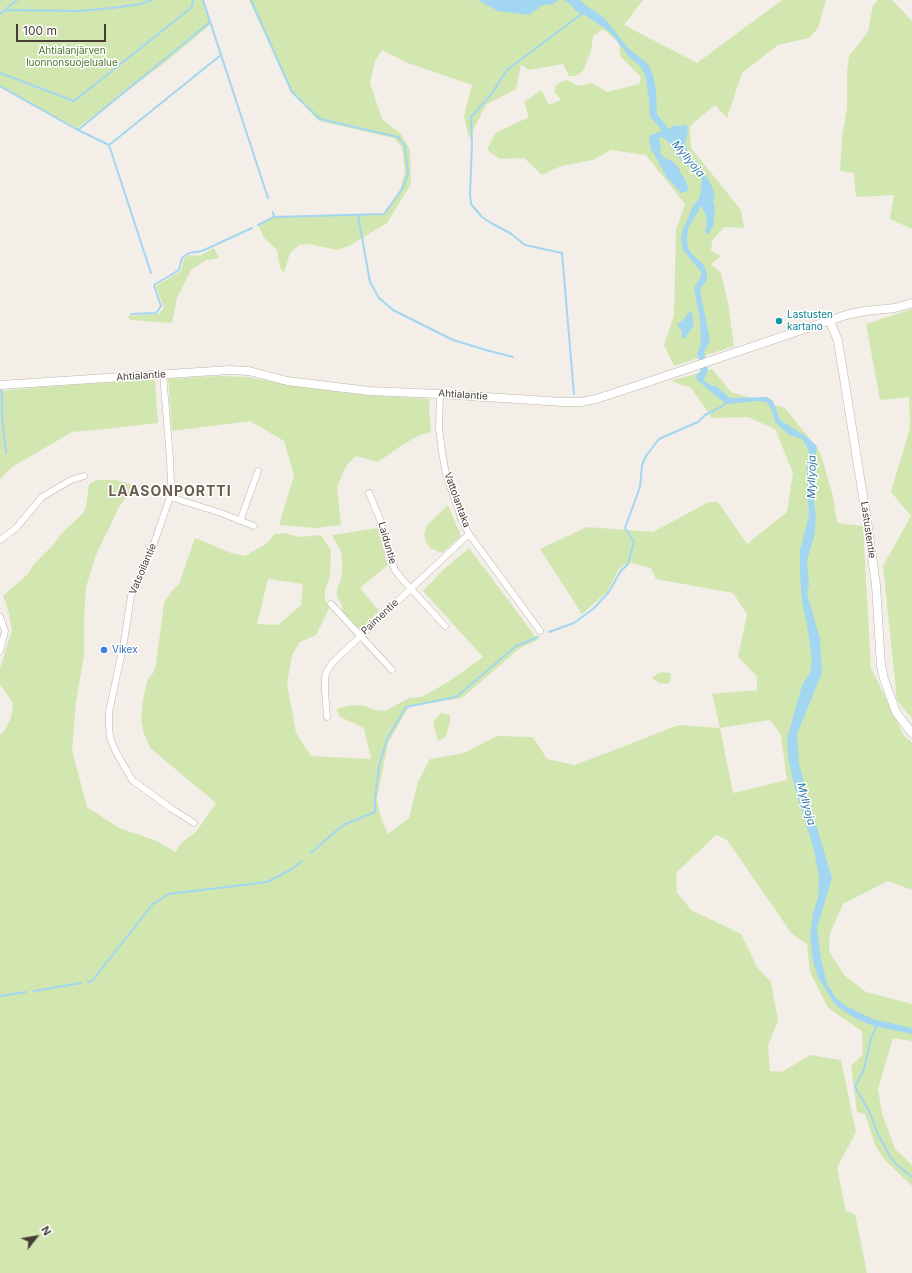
<!DOCTYPE html>
<html>
<head>
<meta charset="utf-8">
<style>
	body { margin:0 }
	#map { position:relative; width:912px; height:1273px; overflow:hidden; background:#f3eee7; font-family:Inter,sans-serif }
	canvas { display:block }
	.north { position:absolute; left:16px; top:1217px; width:40px; height:40px; -webkit-text-stroke:3px #fff; paint-order:stroke; rotate:59deg; font-size:11px; font-weight:700; line-height:16px; text-align:center; color:#463e36 }
	.north::after { content:''; display:block; margin:auto; width:14px; height:18px; background:#463e36; clip-path:polygon(50% 0,100% 100%,50% 72%,0 100%) }
	.scale { position:absolute; left:16px; top:24px; width:90px; height:18px; box-sizing:border-box; border:2px solid #463e36; border-top:0; padding-left:5px; font-size:12px; line-height:14px; white-space:nowrap; color:#463e36; -webkit-text-stroke:3px #fff; paint-order:stroke }
</style>
</head>
<body>
<div id="map">
<canvas width="912" height="1273"></canvas>
<div class="north">N</div>
<div class="scale">100 m</div>
</div>
<script>
const ctx = document.querySelector('canvas').getContext('2d');
ctx.lineJoin = 'round';
function paint(path, color) { ctx.fillStyle = color; ctx.fill(path, 'evenodd'); }
const toPath = rows => new Path2D(rows.map(r => 'M' + r).join(''));
function strokePath(path, color, width, dash) { ctx.strokeStyle = color; ctx.lineWidth = width; ctx.lineCap = dash ? 'butt' : 'round'; ctx.setLineDash(dash || []); ctx.stroke(path); }
function write(font, color, halo, rows, align = 'center') {
  ctx.font = font + ' Inter,sans-serif'; ctx.lineWidth = 3; ctx.setLineDash([]); ctx.textBaseline = 'middle'; ctx.strokeStyle = halo; ctx.fillStyle = color; for (const [text, x, y, turn = 0] of rows) {
    ctx.save(); ctx.translate(x, y); ctx.rotate((+turn || 0) * Math.PI / 180); ctx.textAlign = isNaN(turn) ? turn : align; if (halo) ctx.strokeText(text, 0, 0); ctx.fillText(text, 0, 0); ctx.restore();
  }
}
paint(toPath([
	[0,0,203,0,211,24,167,61,76,129,0,86],
	[249,0,643,0,624,25,697,63,782,0,826,0,818,28,809,38,778,45,742,73,727,118,715,105,690,126,691,148,741,210,744,228,724,227,712,241,711,251,721,256,711,264,721,273,728,303,734,346,674,366,664,345,674,315,676,230,685,204,646,155,611,150,593,160,561,166,542,175,524,158,500,159,487,150,495,133,529,117,524,102,541,90,549,105,561,100,554,91,557,84,567,80,578,86,592,83,607,92,639,84,641,77,620,56,619,43,603,29,593,36,591,51,583,71,576,76,569,76,563,64,529,70,521,65,516,89,486,105,469,138,464,116,472,85,408,63,382,50,375,61,370,83,382,119,400,133,410,149,411,184,387,223,349,246,337,250,309,244,299,245,290,253,284,273,280,267,277,250,264,238,258,225,274,217,384,214,400,190,405,172,402,147,394,138,319,121,291,92],
	[878,0,892,0,912,21,912,229,890,219,894,195,856,197,854,173,840,171,842,138,847,108,847,73,849,56,868,32,873,5],
	[214,248,219,258,206,260,191,270,177,298,172,323,130,320,128,316,158,314,164,308,156,286,181,271,184,259,190,255,199,256],
	[912,309,912,719,897,700,883,566,911,516,891,492,910,428,909,397,880,400,866,324],
	[712,369,731,392,785,408,820,452,833,496,837,523,863,526,871,668,904,736,912,742,912,890,888,881,843,904,830,933,829,951,844,975,866,992,912,1004,912,1041,893,1038,878,1089,882,1113,895,1149,912,1165,912,1186,884,1159,875,1145,865,1114,857,1112,851,1066,863,1054,862,1031,828,1008,810,972,807,944,792,934,727,840,716,835,676,873,677,892,691,910,741,934,757,967,771,982,778,1021,768,1045,770,1071,782,1072,810,1055,841,1060,856,1132,837,1168,846,1211,855,1214,867,1273,0,1273,0,735,4,731,11,718,13,703,0,684,0,668,12,630,8,609,3,596,28,574,33,565,55,543,61,534,83,513,86,506,89,484,97,480,115,480,130,484,135,487,135,490,134,493,129,495,120,505,96,555,86,587,84,620,84,655,76,702,72,750,87,807,119,828,157,841,175,852,182,842,196,832,216,803,150,748,144,734,141,720,143,700,147,681,153,673,156,664,164,603,171,592,179,584,195,538,231,553,245,556,266,544,275,534,283,533,300,537,321,535,331,550,330,576,325,590,325,600,329,609,316,635,300,642,292,655,287,683,296,733,311,756,371,759,364,728,340,717,336,709,352,705,365,706,375,710,385,711,409,698,422,697,448,682,483,657,423,591,443,570,469,548,538,640,520,648,462,698,409,706,388,743,377,798,380,815,388,834,409,818,418,782,430,759,464,753,497,736,533,737,547,759,575,765,679,725,720,728,712,694,757,690,757,676,738,657,747,614,733,593,656,579,651,568,631,563,624,565,618,570,608,591,582,614,540,549,587,527,653,532,709,502,718,502,747,544,787,512,793,473,775,429,748,417,712,418,691,388,671,381],
	[268,579,303,584,301,605,278,625,257,624],
	[770,720,781,735,787,780,733,793,720,728],
	[218,376,247,377,295,386,364,395,430,399,429,410,431,432,420,435,402,445,378,462,356,456,346,466,337,487,341,525,315,528,279,525,294,475,284,441,250,421,172,431,168,379],
	[154,379,155,382,158,423,106,429,72,432,12,467,0,479,0,391,42,387],
	[448,505,461,536,442,553,430,548,426,542,424,534,427,525],
	[378,528,382,548,388,565,360,588,379,611,360,630,342,611,342,605,337,597,337,589,341,579,342,570,342,561,341,552,332,535],
	[662,672,670,673,671,678,668,684,659,683,652,678,657,674],
	[441,713,450,715,450,721,446,737,438,741,435,731,433,722]
]), '#d2e7af');
paint(toPath([
	[478,0,559,0,553,4,543,5,529,15,498,11],
	[564,0,580,0,584,4,599,14,607,21,628,48,648,64,653,75,656,91,657,114,669,129,674,126,687,125,688,133,685,143,690,158,695,160,710,182,715,195,713,200,715,210,714,217,714,224,708,235,706,233,705,231,707,222,705,213,701,206,688,229,687,240,688,248,693,255,704,265,707,273,707,280,700,289,701,296,710,340,704,352,708,370,704,379,706,382,712,386,716,386,730,398,767,397,773,401,780,420,807,437,816,445,817,448,812,471,812,485,816,517,814,537,807,560,809,586,807,593,820,639,822,673,797,734,799,763,806,791,832,878,817,928,821,958,827,984,836,998,846,1006,873,1019,912,1028,912,1034,874,1026,861,1021,853,1017,841,1009,834,1003,818,977,813,961,810,936,813,914,818,897,819,878,814,850,795,789,788,757,787,739,802,685,810,673,812,659,807,625,802,602,800,576,800,550,809,516,807,484,807,467,810,455,806,445,802,439,789,435,775,422,773,413,769,405,766,402,757,401,728,404,722,401,697,380,696,375,700,372,701,367,697,354,701,343,700,320,694,288,701,276,701,272,683,250,681,238,683,229,694,204,698,200,700,196,702,178,696,171,681,161,677,153,672,149,669,142,662,137,659,138,659,140,661,145,660,153,666,159,671,160,679,168,680,172,684,177,689,189,688,191,681,193,667,178,654,154,651,150,650,144,649,136,662,131,657,124,650,117,649,100,645,74,638,64,630,58,610,32,585,15,576,11,570,4],
	[692,312,693,323,694,325,686,337,682,339,682,331,677,325,687,316,687,313]
]), '#a3d6f0');
strokePath(toPath([
	[203,0,268,198],
	[251,0,292,92,320,119,398,137,405,146,408,174,402,189,384,214,274,217,258,225],
	[6,9,17,0],
	[0,14,5,10,80,11,112,8,141,4,152,0],
	[0,73,74,101,192,7,193,0],
	[0,86,76,129,109,145,151,273],
	[78,130,210,22],
	[109,145,221,55],
	[273,212,274,217],
	[358,215,370,282,379,298,393,310,453,340,486,350,513,357],
	[131,314,156,313,159,309,161,306,154,285,179,270,182,258,189,253,202,251,252,228],
	[0,390,1,389,2,397,2,415,6,453],
	[574,394,562,253,525,245,510,233,491,223,482,217,471,204,470,194,472,144,471,117,490,96,507,70,583,13],
	[549,632,574,623,593,609,609,592,620,572,628,564,634,541,625,528,640,487,642,465,646,456,659,439,698,422,705,415,721,407,727,402],
	[311,853,343,825,375,812,375,799,379,766,387,739,406,707,456,697,516,646,538,637],
	[88,982,92,981,153,904,169,894,267,882,292,869,302,861],
	[34,991,81,983],
	[0,996,26,992],
	[877,1025,871,1038,864,1069,855,1087,870,1113,876,1130,889,1155,896,1164,912,1177]
]), '#a3d6f0', 2);
const minor = toPath([
	[163,374,170,459,171,484,170,497,152,549,131,596,124,642,109,712,109,725,110,737,115,750,132,780,172,809,194,823],
	[440,394,439,428,442,452,446,474,462,520,469,534,540,631],
	[369,493,381,522,386,547,395,570,401,578,445,626],
	[170,497,221,513,254,526],
	[240,521,258,471],
	[0,540,16,528,42,497,71,480,84,476],
	[331,604,392,670],
	[0,617,5,631,0,651],
	[327,717,325,690,325,679,326,673,332,663,469,534]
]);
const tertiary = toPath([
	[830,321,838,341,867,521,876,585,881,666,884,679,896,712,912,733],
	[0,385,230,370,249,371,287,381,369,391,440,394,563,402,581,402,596,399,642,384,846,315,865,311,895,308,912,303]
]);
strokePath(minor, '#bfb5a9', 7);
strokePath(tertiary, '#bfb5a9', 9);
strokePath(minor, '#fff', 6);
strokePath(tertiary, '#fff', 8);
for (const [x, y, r, color] of [
	[779,321,4,"#0f9aa8"],
	[104,650,4,"#3f7fe0"]
]) { const dot = new Path2D(); dot.arc(x, y, r, 0, 2 * Math.PI); ctx.fillStyle = color; ctx.fill(dot); strokePath(dot, '#fff', 1.5); }
write('10px', '#4d7729', '#fff', [
	["Ahtialanjärven",72,51],
	["luonnonsuojelualue",72,63]
]);
write('10px', '#0d838f', '#fff', [
	["Lastusten",787,315],
	["kartano",787,327]
], 'left');
write('10px', '#463e36', '#fff', [
	["Ahtialantie",141,376,-4],
	["Ahtialantie",463,395,4],
	["Vattolantaka",457,500,70],
	["Lastustentie",868,530,82],
	["Laiduntie",387,543,74],
	["Vatsoilantie",143,569,-67],
	["Paimentie",380,617,-43]
]);
write('10px', '#366cbe', '#fff', [
	["Vikex",112,650]
], 'left');
write('italic 11px', '#2c78a1', '#fff', [
	["Myllyoja",688,159,50],
	["Myllyoja",812,477,-89],
	["Myllyoja",806,804,75]
]);
ctx.letterSpacing = '1px';
write('bold 14px', '#695b4d', '#fff', [
	["LAASONPORTTI",170,492]
]);
ctx.letterSpacing = '0px';
</script>
</body>
</html>
